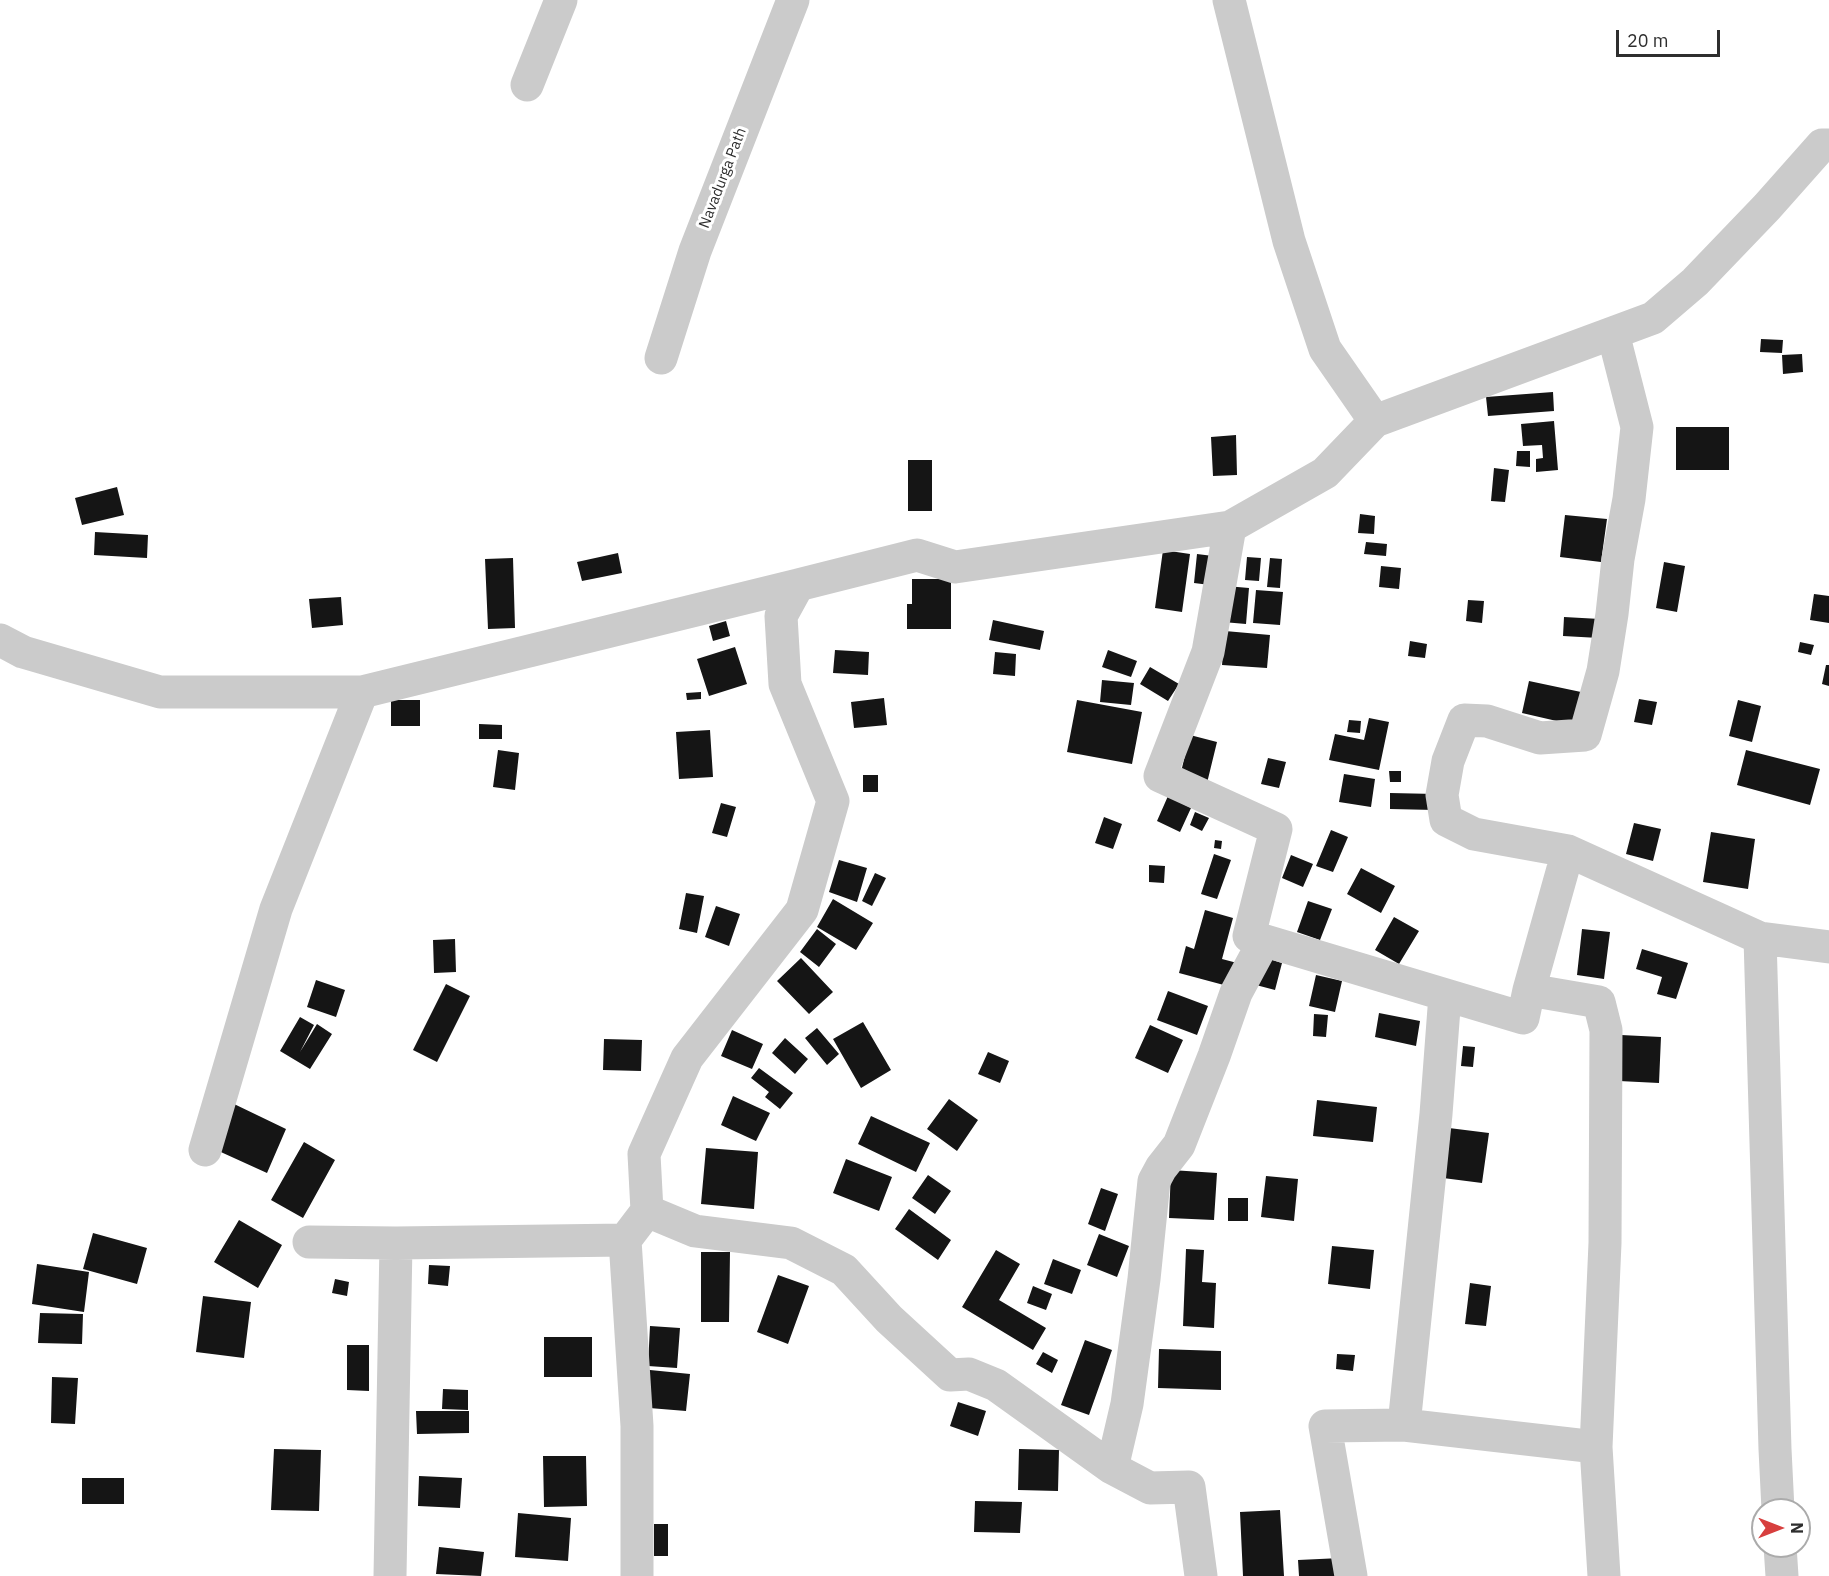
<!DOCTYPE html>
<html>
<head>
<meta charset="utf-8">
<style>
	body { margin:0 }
	#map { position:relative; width:1829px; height:1576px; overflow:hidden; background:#fff; font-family:"IBM Plex Sans",sans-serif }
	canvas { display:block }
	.north { position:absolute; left:1751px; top:1498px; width:60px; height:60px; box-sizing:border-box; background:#fff; border:2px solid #ababab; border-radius:50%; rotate:90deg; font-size:16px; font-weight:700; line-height:24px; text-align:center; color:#2e2e2e }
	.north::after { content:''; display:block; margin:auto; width:21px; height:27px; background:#d73f3e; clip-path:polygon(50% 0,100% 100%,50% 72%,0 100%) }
	.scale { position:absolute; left:1616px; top:30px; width:104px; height:27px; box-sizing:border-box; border:3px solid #2e2e2e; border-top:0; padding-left:8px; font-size:18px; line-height:21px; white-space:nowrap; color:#2e2e2e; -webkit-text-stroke:4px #fff; paint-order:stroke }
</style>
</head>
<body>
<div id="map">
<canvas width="1829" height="1576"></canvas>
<div class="north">N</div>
<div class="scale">20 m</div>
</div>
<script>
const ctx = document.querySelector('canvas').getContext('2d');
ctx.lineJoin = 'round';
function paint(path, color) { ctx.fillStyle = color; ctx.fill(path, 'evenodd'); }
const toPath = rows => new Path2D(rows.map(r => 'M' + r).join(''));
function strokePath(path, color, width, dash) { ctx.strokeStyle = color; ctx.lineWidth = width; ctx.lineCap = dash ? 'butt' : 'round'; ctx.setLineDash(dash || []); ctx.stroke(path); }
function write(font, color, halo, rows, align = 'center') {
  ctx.font = font + ' "IBM Plex Sans",sans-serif'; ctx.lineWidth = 6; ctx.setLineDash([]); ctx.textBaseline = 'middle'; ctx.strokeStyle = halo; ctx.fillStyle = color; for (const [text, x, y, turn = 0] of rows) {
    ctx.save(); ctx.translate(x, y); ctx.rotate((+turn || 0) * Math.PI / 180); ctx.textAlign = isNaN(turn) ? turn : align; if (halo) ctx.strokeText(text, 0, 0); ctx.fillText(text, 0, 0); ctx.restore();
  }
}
paint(toPath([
	[1761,339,1783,340,1782,353,1760,352],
	[1802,354,1803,372,1783,374,1782,355],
	[1553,392,1554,411,1488,416,1486,397],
	[1554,421,1558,470,1536,472,1536,459,1543,458,1542,445,1523,446,1521,424],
	[1676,427,1729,427,1729,470,1676,470],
	[1236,435,1237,475,1213,476,1211,437],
	[1517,451,1530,451,1530,467,1516,466],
	[908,460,932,460,932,511,908,511],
	[1494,468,1509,470,1505,502,1491,501],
	[117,487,124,515,82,525,75,498],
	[1360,514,1375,516,1374,534,1358,533],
	[1565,515,1607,519,1601,562,1560,557],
	[95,532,148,535,147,558,94,555],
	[1366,542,1387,544,1386,556,1364,554],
	[1163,550,1190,554,1182,612,1155,608],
	[618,553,622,573,582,581,577,562],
	[1197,554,1213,556,1210,585,1194,583],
	[1247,557,1261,558,1259,581,1245,580],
	[513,558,515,628,488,629,485,559],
	[1270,558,1282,559,1280,588,1267,587],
	[1664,562,1685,566,1677,612,1656,608],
	[1381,566,1401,568,1399,589,1379,587],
	[912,579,951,579,951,629,907,629,907,604,912,604],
	[1226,586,1249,588,1246,624,1223,622],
	[1256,590,1283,592,1280,625,1253,623],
	[1814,594,1829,596,1829,623,1810,620],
	[341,597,343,625,312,628,309,599],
	[1468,600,1484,601,1482,623,1466,621],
	[1564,617,1600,619,1599,638,1563,636],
	[993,620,1044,631,1040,650,989,640],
	[726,621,730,636,713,641,709,626],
	[1225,631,1270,635,1267,668,1222,665],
	[1410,641,1427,644,1425,658,1408,656],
	[1800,642,1814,645,1811,655,1798,652],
	[735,647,747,684,709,696,697,659],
	[835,650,869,652,868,675,833,673],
	[1108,650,1137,661,1131,677,1102,667],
	[995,652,1016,654,1015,676,993,674],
	[1826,665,1829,665,1829,686,1822,684],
	[1150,667,1179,684,1168,701,1140,684],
	[1102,680,1134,683,1131,705,1100,702],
	[1529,681,1581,692,1574,725,1522,713],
	[701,692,701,699,687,700,686,693],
	[884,698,887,725,854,728,851,702],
	[1639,699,1657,702,1652,725,1634,722],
	[391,700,420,700,420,726,391,726],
	[1077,700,1142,712,1132,764,1067,752],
	[1738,700,1761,706,1752,742,1729,736],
	[1369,718,1389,722,1379,770,1329,760,1335,734,1364,740],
	[1349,720,1361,721,1360,733,1347,732],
	[479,724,502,725,502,739,479,739],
	[710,730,713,777,679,779,676,732],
	[1190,735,1217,742,1207,783,1180,776],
	[498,750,519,753,515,790,493,787],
	[1746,750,1820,769,1810,805,1737,785],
	[1268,758,1286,762,1279,788,1261,784],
	[1389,771,1401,771,1401,782,1390,782],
	[1344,774,1375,779,1371,807,1339,802],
	[863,775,878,775,878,792,863,792],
	[1390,793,1436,794,1435,810,1390,809],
	[1168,796,1191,808,1180,832,1157,821],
	[721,803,736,807,727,837,712,833],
	[1195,812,1209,818,1202,831,1190,825],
	[1104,817,1122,824,1113,849,1095,843],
	[1634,823,1661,829,1653,861,1626,854],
	[1331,830,1348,837,1333,872,1316,866],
	[1711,832,1755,839,1748,889,1703,882],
	[1215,840,1222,841,1221,849,1214,848],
	[1214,854,1231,860,1217,899,1201,894],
	[1291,855,1313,864,1303,887,1282,878],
	[839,860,867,868,857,902,829,892],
	[1149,865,1165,866,1164,883,1149,882],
	[1361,868,1395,886,1381,913,1347,894],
	[875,873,886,878,872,906,862,901],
	[686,893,704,896,697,933,679,929],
	[833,899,873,923,856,950,817,927],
	[1308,901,1332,909,1320,940,1297,932],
	[716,906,740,914,729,946,705,937],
	[1205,910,1233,918,1222,959,1241,964,1235,988,1179,973,1186,946,1194,949],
	[1394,917,1419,931,1399,964,1375,950],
	[817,929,836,944,819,967,800,952],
	[1582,929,1610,932,1604,979,1577,975],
	[455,939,456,972,434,973,433,940],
	[1642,949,1688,963,1676,999,1657,994,1662,977,1636,969],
	[1263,957,1282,963,1275,990,1256,985],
	[801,958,833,992,809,1014,777,981],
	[1316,975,1342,981,1335,1012,1309,1006],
	[316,980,345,990,336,1017,307,1007],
	[446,984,470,996,437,1062,413,1050],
	[1168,991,1208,1006,1197,1035,1157,1020],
	[1379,1013,1420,1021,1416,1046,1375,1037],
	[1314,1014,1328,1015,1326,1037,1313,1036],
	[300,1017,314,1025,300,1052,317,1024,332,1034,310,1069,280,1051],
	[863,1022,891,1070,861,1088,833,1039],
	[1150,1025,1183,1040,1168,1073,1135,1058],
	[817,1028,839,1054,827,1065,805,1038],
	[732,1030,763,1044,752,1069,721,1056],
	[1621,1035,1661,1037,1659,1083,1619,1081],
	[785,1038,808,1059,795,1074,772,1053],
	[604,1039,642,1040,641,1071,603,1070],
	[1463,1046,1475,1047,1473,1067,1461,1066],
	[988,1052,1009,1061,1000,1083,978,1074],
	[759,1068,793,1093,780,1109,765,1097,769,1092,751,1078],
	[733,1096,770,1113,756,1141,721,1125],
	[949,1099,978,1120,957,1151,927,1129],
	[1317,1100,1377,1107,1373,1142,1313,1136],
	[232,1103,286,1129,267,1173,212,1148],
	[871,1116,930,1143,916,1172,858,1144],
	[1449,1128,1489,1133,1482,1183,1443,1178],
	[304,1142,335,1160,303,1218,271,1200],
	[706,1148,758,1152,754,1209,701,1204],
	[846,1159,892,1177,879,1211,833,1193],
	[1171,1170,1217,1173,1214,1220,1169,1218],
	[928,1175,951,1191,935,1214,912,1198],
	[1266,1176,1298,1179,1294,1221,1261,1217],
	[1101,1188,1118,1194,1105,1231,1088,1224],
	[1228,1198,1248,1198,1248,1221,1228,1221],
	[909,1209,951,1240,938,1260,895,1229],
	[239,1220,282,1245,258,1288,214,1262],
	[93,1233,147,1248,137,1284,83,1269],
	[1099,1234,1129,1246,1117,1277,1087,1265],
	[1332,1246,1374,1250,1370,1289,1328,1284],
	[1186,1249,1204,1250,1202,1282,1216,1283,1214,1328,1183,1326],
	[996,1250,1020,1264,999,1300,1046,1328,1033,1350,962,1307],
	[701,1252,730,1252,729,1322,701,1322],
	[1053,1259,1081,1270,1072,1294,1044,1284],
	[37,1264,89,1272,84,1312,32,1304],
	[429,1265,450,1266,448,1286,428,1284],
	[778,1275,809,1286,788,1344,757,1332],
	[335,1279,349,1282,347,1296,332,1293],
	[1470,1283,1491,1286,1486,1326,1465,1324],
	[1033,1286,1052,1294,1046,1310,1027,1303],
	[203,1296,251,1302,244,1358,196,1352],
	[40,1313,83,1314,82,1344,38,1343],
	[650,1326,680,1328,677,1368,648,1366],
	[544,1337,592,1337,592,1377,544,1377],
	[1085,1340,1112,1350,1089,1415,1061,1405],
	[347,1345,369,1345,369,1391,347,1390],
	[1159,1349,1221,1351,1221,1390,1158,1388],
	[1043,1352,1058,1360,1052,1373,1036,1364],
	[1337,1354,1355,1355,1353,1371,1336,1369],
	[640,1369,690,1374,686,1411,637,1407],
	[52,1377,78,1378,75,1424,51,1423],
	[443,1389,468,1390,468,1410,442,1409],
	[958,1402,986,1411,978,1436,950,1426],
	[416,1411,469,1411,469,1433,417,1434],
	[274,1449,321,1450,319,1511,271,1510],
	[1019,1449,1059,1450,1058,1491,1018,1490],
	[543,1456,586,1456,587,1506,544,1507],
	[419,1476,462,1478,460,1508,418,1506],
	[82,1478,124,1478,124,1504,82,1504],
	[975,1501,1022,1502,1020,1533,974,1532],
	[1280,1510,1284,1576,1243,1576,1240,1512],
	[518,1513,571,1518,568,1561,515,1557],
	[654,1524,668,1524,668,1556,654,1556],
	[439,1547,484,1552,481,1576,436,1574],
	[1341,1558,1342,1576,1299,1576,1298,1560]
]), '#151515');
strokePath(toPath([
	[527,85,561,0],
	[1613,333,1637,427,1629,499,1618,559,1612,614,1603,671,1585,735,1540,738,1487,721,1464,720,1448,761,1442,795,1446,820,1474,834,1568,851,1760,938,1829,947],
	[661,358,695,251,793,0],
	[1375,421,1653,318,1695,282,1767,207,1822,145,1829,145],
	[1230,527,1208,652,1160,776,1276,829,1249,936,1523,1018,1529,990,1568,851],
	[0,640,23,652,160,692,362,692,798,585],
	[1760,938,1775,1449,1778,1510],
	[1529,990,1599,1002,1606,1030,1605,1243,1596,1447,1604,1576],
	[205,1150,276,909,362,692],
	[309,1242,396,1243,390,1576],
	[396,1243,625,1240],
	[1404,1425,1436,1114,1445,995],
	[1112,1468,1127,1404,1144,1279,1154,1181,1161,1168,1179,1145,1214,1056,1236,993,1264,941],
	[1780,1546,1782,1576],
	[637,1576,637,1426,625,1240,647,1211],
	[1201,1576,1189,1487,1150,1488,1112,1468,996,1385,969,1374,950,1375,889,1319,844,1270,791,1243,695,1231,647,1211,644,1154,687,1058,802,910,833,801,785,684,781,616,798,585,917,555,955,567,1230,527,1325,473,1375,421,1325,349,1289,241,1229,0],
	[1351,1576,1325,1426,1404,1425,1596,1447]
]), '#cbcbcb', 33);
write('15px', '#2e2e2e', '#fff', [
	["Navadurga Path",723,178,-69]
]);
</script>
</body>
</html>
